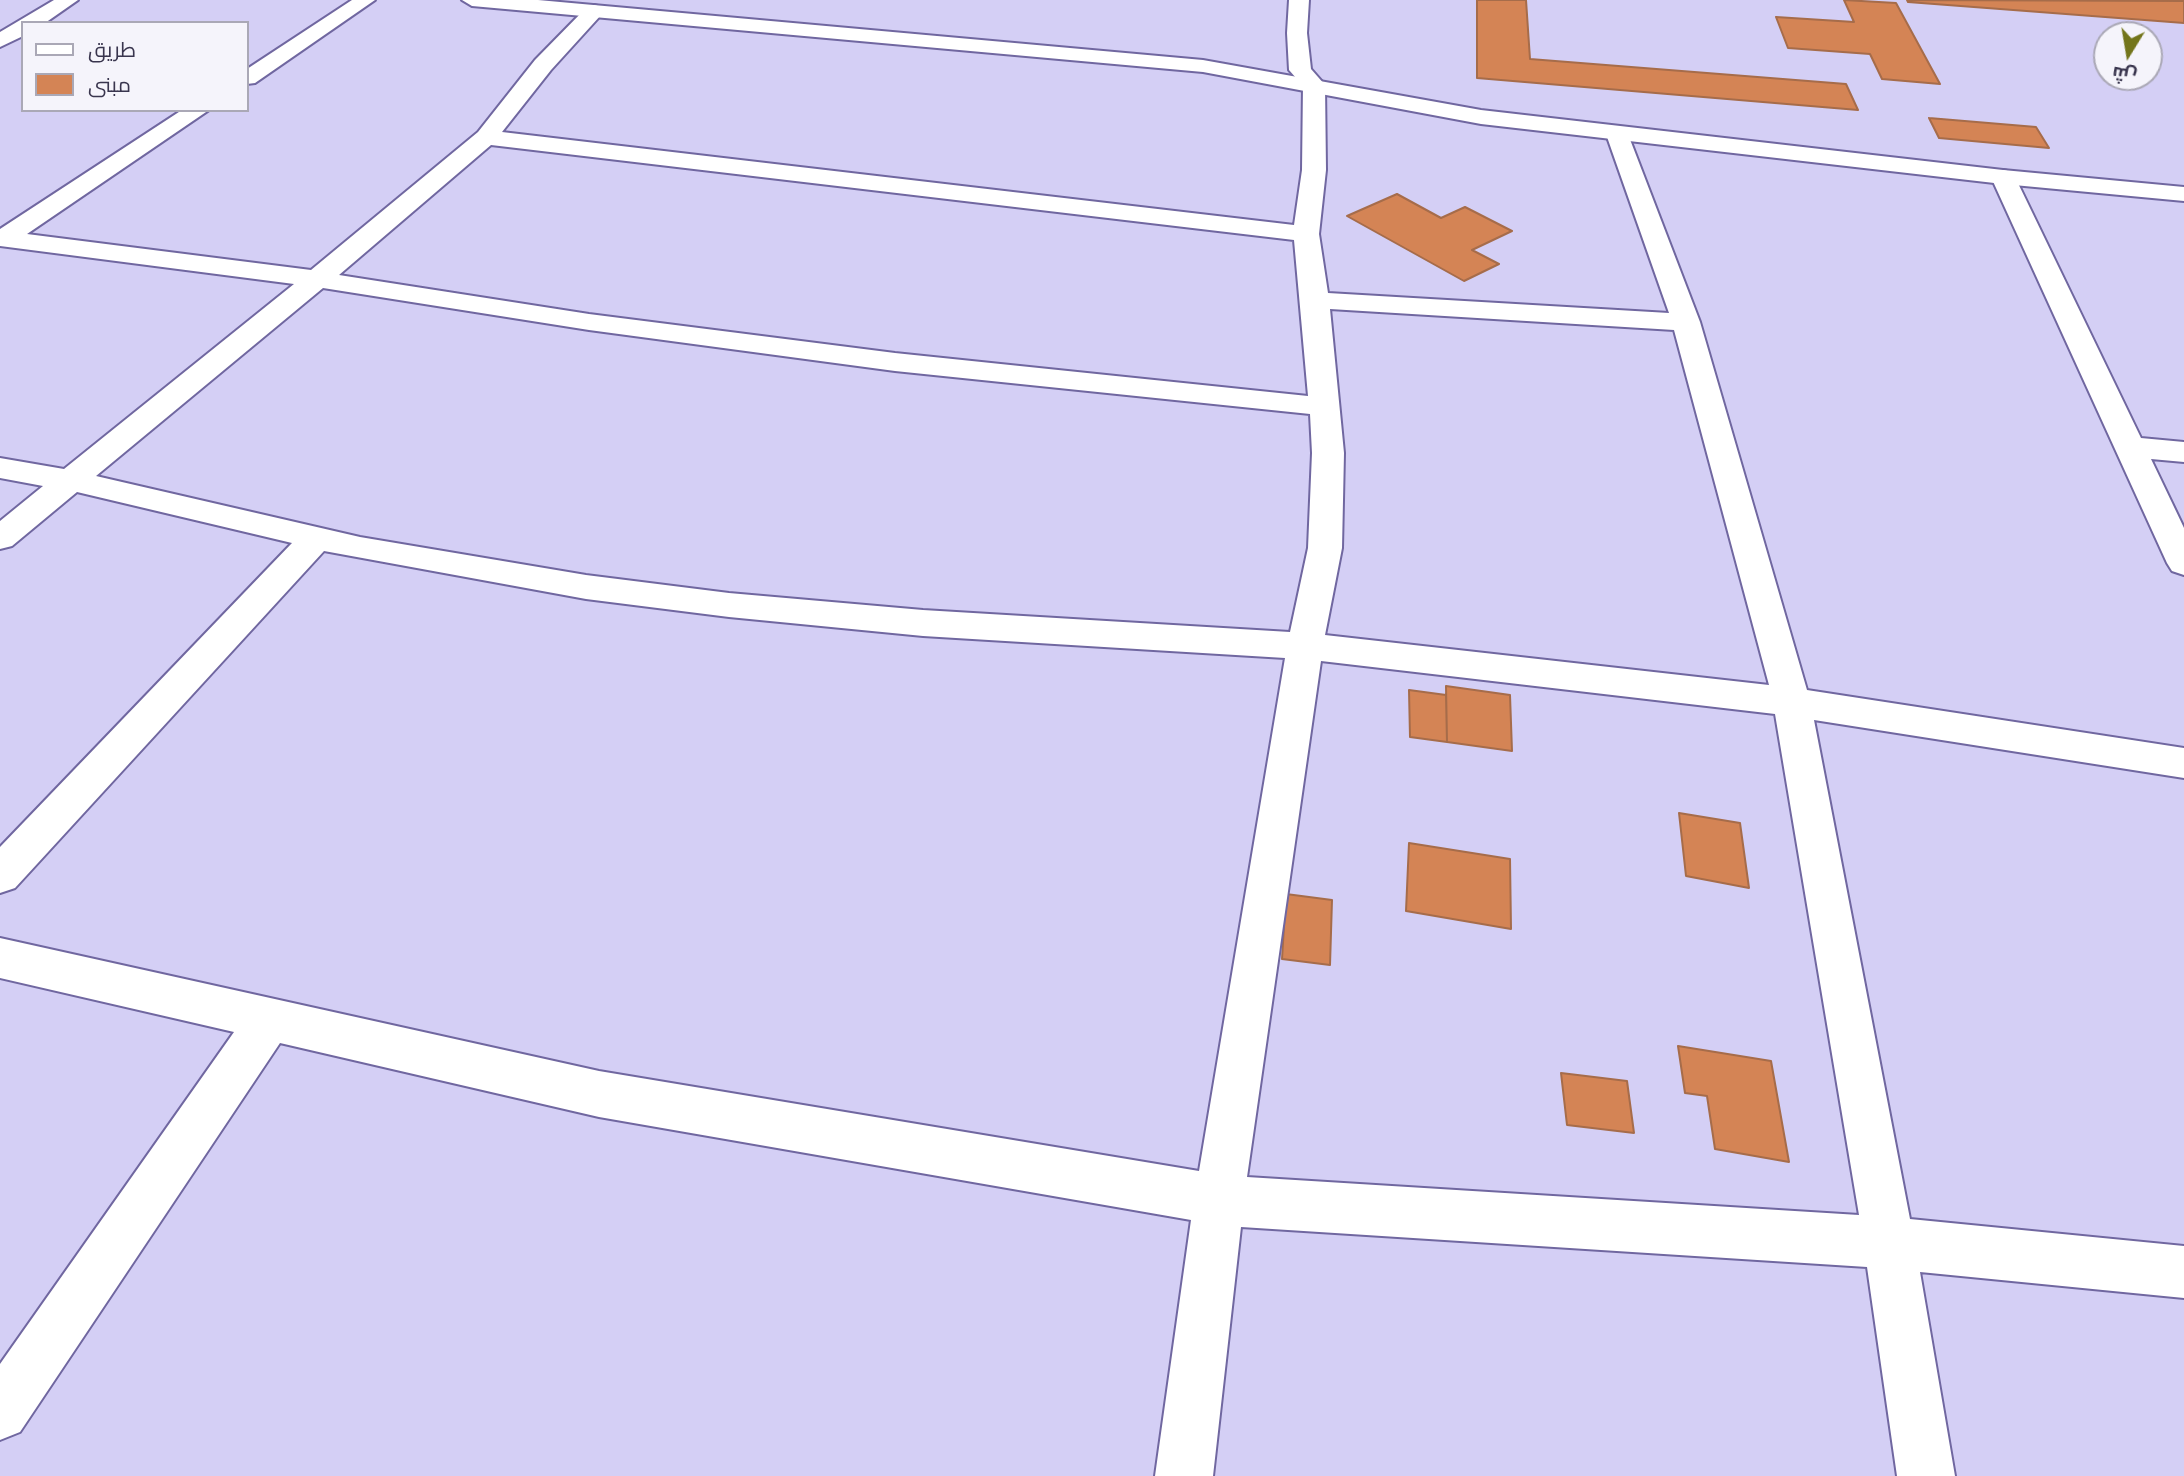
<!DOCTYPE html>
<html>
<head>
<meta charset="utf-8">
<style>
	body { margin:0 }
	#map { position:relative; width:2184px; height:1476px; overflow:hidden; background:#d4cff5; font-family:Poppins,Cairo,sans-serif }
	canvas { display:block }
	.legend { position:absolute; left:21px; top:21px; width:228px; height:91px; box-sizing:border-box; background:#f5f4fb; border:2px solid #aaa8b6; margin:0; padding:9px 12px; list-style:none; font-size:21px; color:#39354e }
	.legend li { display:flex; align-items:center; gap:14px; height:35px }
	.legend b { width:35px; border:2px solid #aaa8b6 }
	.north { position:absolute; left:2093px; top:21px; width:70px; height:70px; box-sizing:border-box; background:#f5f4fb; border:2px solid #aaa8b6; border-radius:50%; rotate:191deg; font-size:19px; font-weight:700; line-height:28px; text-align:center; color:#39354e }
	.north::after { content:''; display:block; margin:auto; width:24px; height:32px; background:#73751b; clip-path:polygon(50% 0,100% 100%,50% 72%,0 100%) }
</style>
</head>
<body>
<div id="map">
<canvas width="2184" height="1476"></canvas>
<ul class="legend">
<li><b style="height:9px;background:#fff"></b>طريق</li>
<li><b style="height:19px;background:#d48455"></b>مبنى</li>
</ul>
<div class="north">ش</div>
</div>
<script>
const ctx = document.querySelector('canvas').getContext('2d');
ctx.lineJoin = 'round';
function paint(path, color) { ctx.fillStyle = color; ctx.fill(path, 'evenodd'); }
const toPath = rows => new Path2D(rows.map(r => 'M' + r).join(''));
function strokePath(path, color, width, dash) { ctx.strokeStyle = color; ctx.lineWidth = width; ctx.lineCap = dash ? 'butt' : 'round'; ctx.setLineDash(dash || []); ctx.stroke(path); }
const building = toPath([
	[1477,0,1526,0,1530,59,1846,84,1858,110,1477,78,1477,0],
	[1844,0,1896,3,1940,84,1882,79,1870,54,1788,48,1776,17,1854,22,1844,0],
	[1907,0,2184,1,2184,23,1908,2,1907,0],
	[1929,118,2036,127,2049,148,1939,138,1929,118],
	[1397,194,1441,218,1465,207,1512,231,1472,250,1499,264,1464,281,1347,216,1397,194],
	[1446,686,1510,695,1512,751,1447,742,1446,686],
	[1409,690,1446,695,1447,742,1410,737,1409,690],
	[1679,813,1740,823,1749,888,1686,876,1679,813],
	[1409,843,1510,859,1511,929,1406,911,1409,843],
	[1286,894,1332,900,1330,965,1282,959,1286,894],
	[1678,1046,1771,1061,1789,1162,1715,1149,1707,1096,1685,1093,1678,1046],
	[1561,1073,1627,1081,1634,1133,1567,1125,1561,1073]
]);
paint(building, '#d48455');
strokePath(building, '#a66c4a', 2);
const minor = toPath([
	[54,0,78,0,45,23,23,23,23,36,0,47,0,32,54,0],
	[352,0,375,0,255,83,247,84,247,69,352,0],
	[1289,0,1309,0,1307,33,1311,69,1325,85,1326,170,1319,234,1328,293,1669,313,1606,134,1610,129,1618,127,1626,129,1700,322,1807,690,2184,748,2184,778,1814,720,1910,1219,2184,1246,2184,1298,1920,1272,1955,1476,1897,1476,1867,1267,1241,1227,1213,1476,1155,1476,1191,1220,599,1117,280,1043,20,1432,0,1440,0,1364,234,1032,0,978,0,938,599,1071,1199,1171,1285,658,923,636,729,617,586,599,324,551,15,888,0,893,0,847,292,543,77,492,12,546,0,549,0,521,43,486,0,478,0,458,64,469,294,284,0,246,0,229,182,110,209,110,27,234,311,270,478,132,535,60,587,7,594,5,601,7,604,11,601,15,551,70,502,132,1294,225,1302,170,1303,86,1289,70,1287,33,1289,0],
	[491,145,1294,240,1308,396,895,353,589,314,339,275,491,145],
	[323,288,589,330,895,371,1310,414,1312,453,1308,548,1290,632,923,610,729,593,586,575,360,537,96,476,323,288],
	[1330,309,1674,330,1769,685,1325,635,1342,548,1344,453,1330,309],
	[1321,661,1775,714,1859,1215,1247,1177,1321,661],
	[2003,170,2012,172,2015,177,2141,438,2184,442,2184,462,2151,459,2184,528,2184,575,2172,571,2167,563,1991,177,1994,172,2003,170]
]);
const tertiary = toPath([
	[462,0,538,0,1203,60,1481,110,2003,170,2184,187,2184,201,2003,184,1481,124,1203,72,472,6,462,0]
]);
strokePath(minor, '#7067a0', 4);
strokePath(tertiary, '#7067a0', 4);
paint(minor, '#fff');
paint(tertiary, '#fff');
</script>
</body>
</html>
